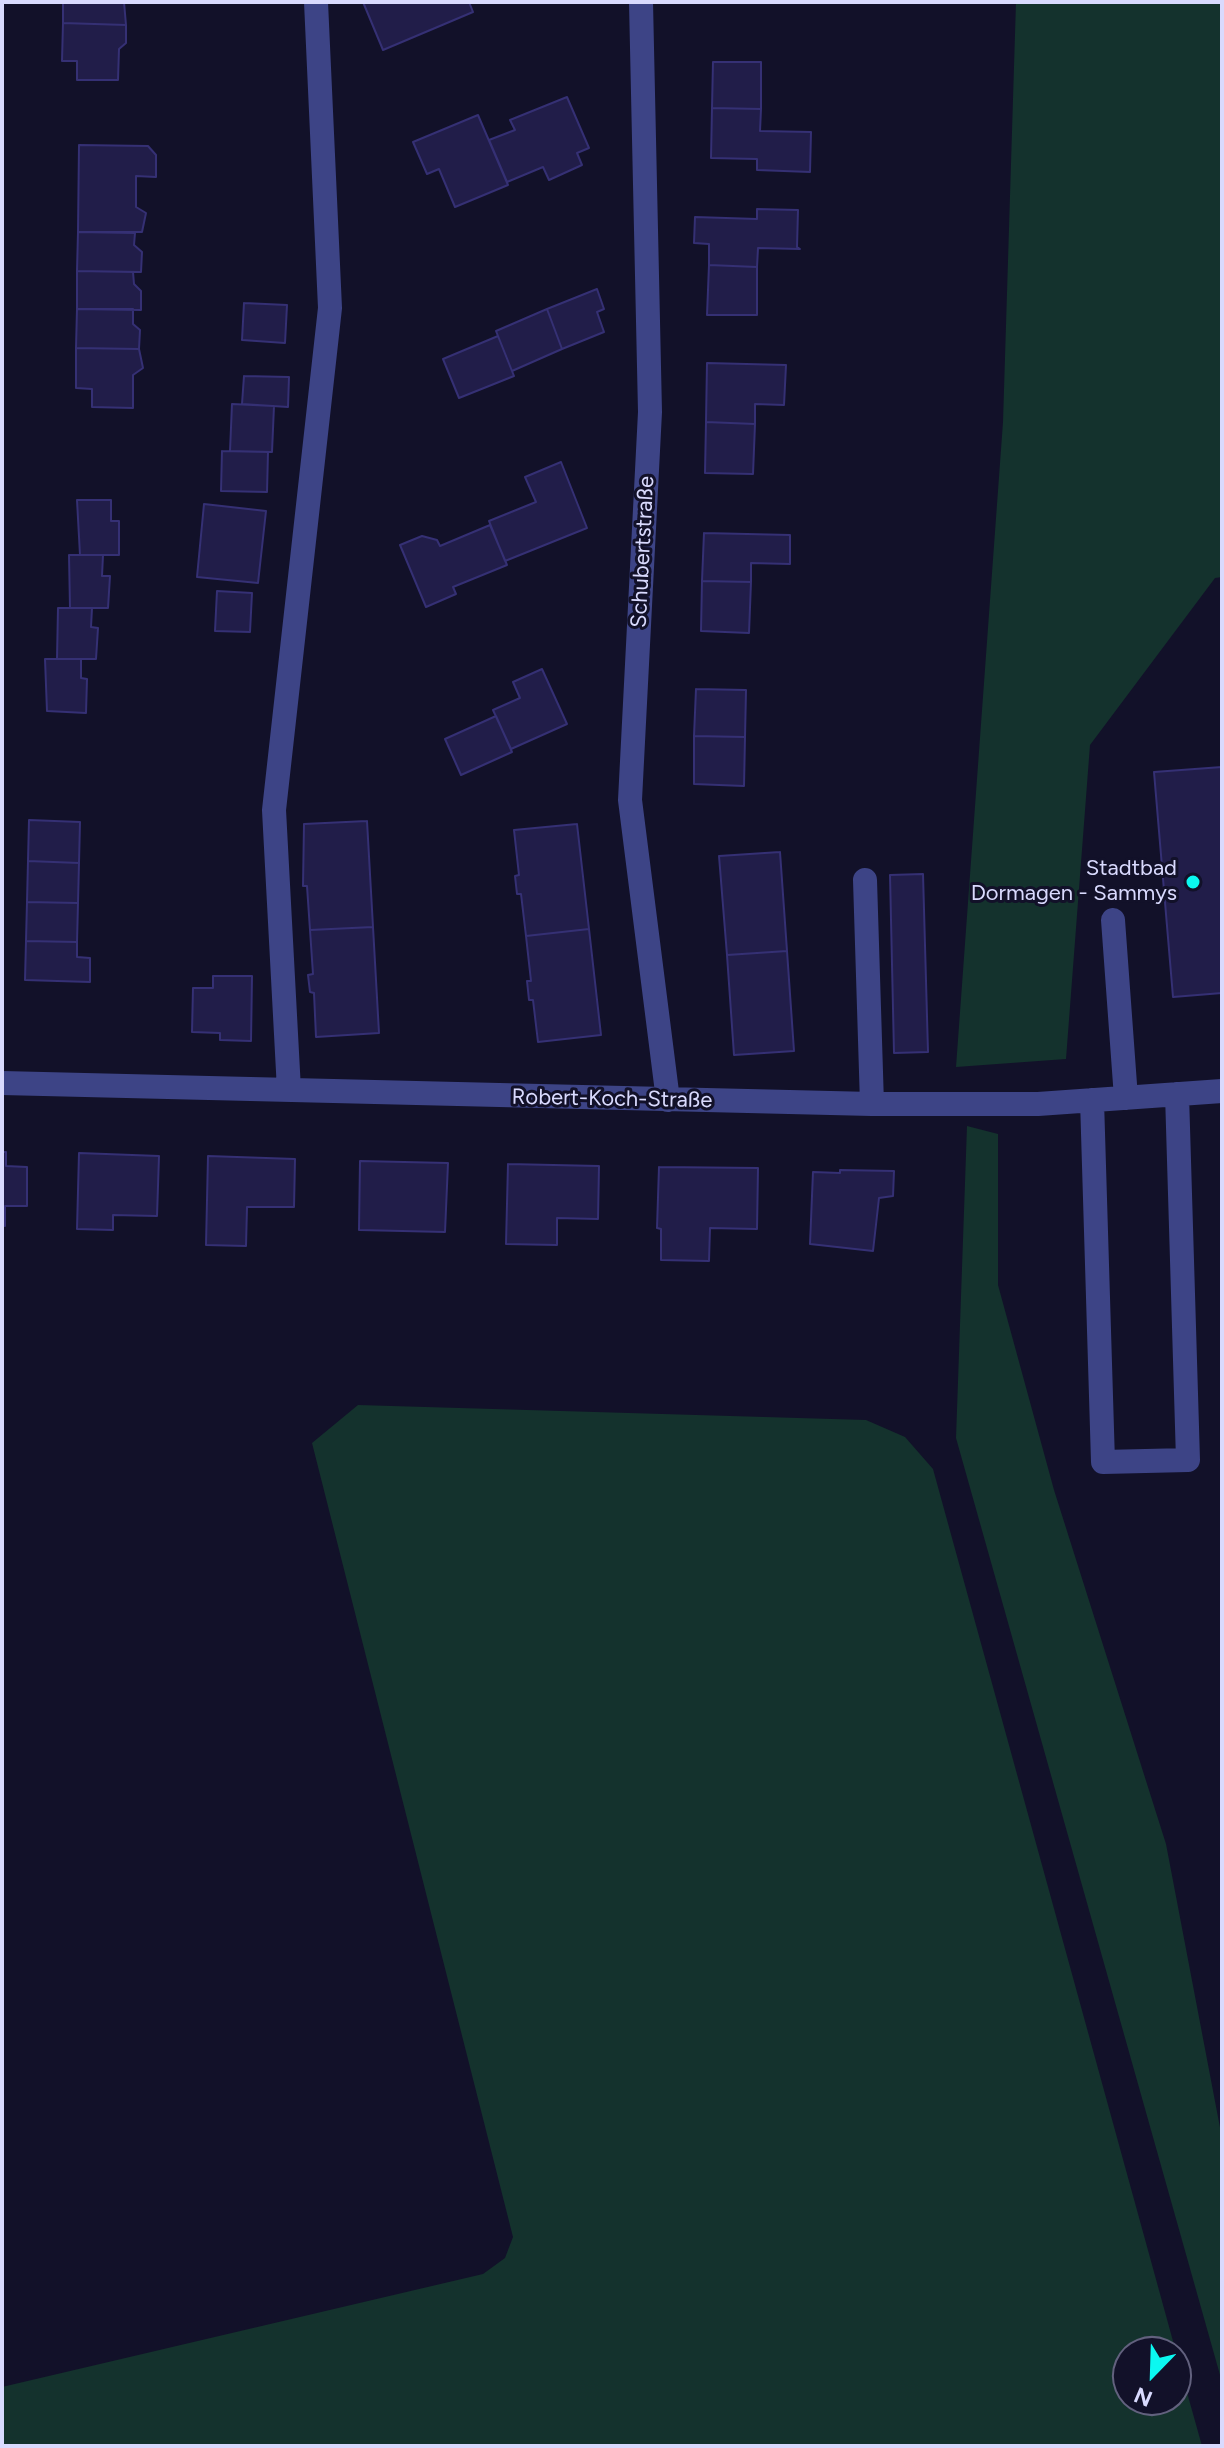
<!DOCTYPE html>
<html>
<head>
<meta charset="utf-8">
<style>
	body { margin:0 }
	#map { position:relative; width:1224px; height:2448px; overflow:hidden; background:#121129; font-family:Figtree,sans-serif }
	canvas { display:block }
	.frame { position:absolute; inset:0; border:4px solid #d9dafe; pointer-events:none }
	.north { position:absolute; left:1112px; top:2336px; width:80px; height:80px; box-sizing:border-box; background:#121129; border:2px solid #62617e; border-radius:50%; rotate:203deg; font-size:22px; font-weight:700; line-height:32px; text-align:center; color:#d9dafe }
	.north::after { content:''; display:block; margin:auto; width:28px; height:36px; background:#0bf8f1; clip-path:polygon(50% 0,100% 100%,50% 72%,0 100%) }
</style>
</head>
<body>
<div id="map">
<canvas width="1224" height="2448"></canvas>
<div class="frame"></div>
<div class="north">N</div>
</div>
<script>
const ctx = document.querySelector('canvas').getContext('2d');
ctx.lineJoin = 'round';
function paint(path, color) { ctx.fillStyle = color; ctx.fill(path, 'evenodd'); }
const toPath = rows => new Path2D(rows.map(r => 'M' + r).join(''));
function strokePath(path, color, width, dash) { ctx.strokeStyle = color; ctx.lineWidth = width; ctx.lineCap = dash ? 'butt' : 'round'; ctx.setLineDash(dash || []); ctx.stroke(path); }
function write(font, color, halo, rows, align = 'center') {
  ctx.font = font + ' Figtree,sans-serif'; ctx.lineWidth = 6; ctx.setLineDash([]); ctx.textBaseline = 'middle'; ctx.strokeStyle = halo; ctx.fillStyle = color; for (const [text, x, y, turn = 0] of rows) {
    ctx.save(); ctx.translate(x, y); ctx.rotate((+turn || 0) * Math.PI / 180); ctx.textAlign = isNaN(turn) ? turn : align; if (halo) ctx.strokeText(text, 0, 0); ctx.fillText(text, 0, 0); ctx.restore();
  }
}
paint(toPath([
	[1016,2,1222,2,1222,577,1215,578,1090,745,1066,1059,956,1067,1003,422],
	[967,1126,998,1134,998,1285,1054,1490,1166,1844,1222,2138,1222,2382,956,1438],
	[358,1405,866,1420,905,1437,933,1469,1176,2352,1128,2352,1128,2400,1176,2400,1176,2353,1202,2446,2,2446,2,2387,483,2274,505,2258,513,2237,312,1443]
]), '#14322d');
const building = toPath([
	[63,2,124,2,126,25,63,23,63,2],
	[363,2,469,2,473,12,383,50,363,2],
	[63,23,126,25,126,43,119,49,118,80,77,80,77,61,62,61,63,23],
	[713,62,761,62,761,109,712,108,713,62],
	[567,97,589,148,577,153,582,165,549,180,543,167,507,182,489,140,515,130,510,120,567,97],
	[712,108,761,109,760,131,811,132,810,172,757,170,757,159,711,158,712,108],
	[478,115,508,185,455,207,439,169,427,174,413,142,478,115],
	[79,145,148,146,156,155,156,177,136,176,136,207,146,213,142,232,78,232,79,145],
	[757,209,798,210,797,247,800,249,758,248,757,267,709,265,709,244,694,243,695,217,757,219,757,209],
	[78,232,135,233,134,245,142,252,141,272,77,271,78,232],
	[709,265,757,267,757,315,707,315,709,265],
	[77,271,133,272,134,284,141,291,141,310,77,309,77,271],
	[597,289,604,309,597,312,604,332,562,349,547,309,597,289],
	[244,303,287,305,285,343,242,340,244,303],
	[77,309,133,309,133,324,140,330,139,349,76,348,77,309],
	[547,309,562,349,512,371,496,331,547,309],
	[498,336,514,376,459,398,443,359,498,336],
	[76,348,139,349,143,368,133,375,133,408,92,407,92,389,76,388,76,348],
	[707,363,786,365,784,405,755,404,755,424,706,422,707,363],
	[244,376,289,377,288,407,242,404,244,376],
	[232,404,274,406,272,452,230,451,232,404],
	[706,422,755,424,753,474,705,473,706,422],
	[222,451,268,452,267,492,221,491,222,451],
	[561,462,587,528,505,561,489,521,536,502,525,477,561,462],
	[77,500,111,500,111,521,119,521,119,555,80,555,77,500],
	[204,504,266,511,258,583,197,577,204,504],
	[490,525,507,565,453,587,456,594,426,607,400,545,422,536,437,540,440,546,490,525],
	[704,533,790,535,790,564,751,563,751,582,702,581,704,533],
	[69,555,103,555,102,576,110,576,108,608,70,608,69,555],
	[702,581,751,582,749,633,701,631,702,581],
	[217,591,252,593,250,632,215,631,217,591],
	[58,608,92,608,91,627,98,628,96,659,57,659,58,608],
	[45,659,81,659,81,678,87,679,86,713,47,711,45,659],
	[542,669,567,724,511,749,493,710,520,698,513,682,542,669],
	[696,689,746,690,745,737,694,736,696,689],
	[496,716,512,752,461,775,445,739,496,716],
	[694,736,745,737,744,786,694,784,694,736],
	[1222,767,1222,993,1173,997,1154,772,1222,767],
	[29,820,80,822,79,863,28,861,29,820],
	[367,821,373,927,310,930,307,886,303,886,304,824,367,821],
	[577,824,589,929,526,936,521,894,517,894,515,876,519,875,514,830,577,824],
	[780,852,787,951,727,955,719,856,780,852],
	[28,861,79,863,78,903,27,902,28,861],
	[923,874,928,1052,894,1053,890,875,923,874],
	[27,902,78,903,77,942,26,941,27,902],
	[373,927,379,1033,316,1037,314,993,310,992,308,975,313,974,310,930,373,927],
	[589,929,601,1035,538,1042,533,1000,529,1000,527,981,531,981,526,936,589,929],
	[26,941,77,942,77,957,90,958,90,982,25,980,26,941],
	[787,951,794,1051,734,1055,727,955,787,951],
	[213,976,252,976,251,1041,220,1040,220,1033,192,1032,193,988,213,988,213,976],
	[2,1152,6,1152,6,1166,27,1167,27,1206,5,1206,5,1226,2,1225,2,1152],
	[79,1153,159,1156,157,1216,113,1215,113,1230,77,1229,79,1153],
	[208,1156,295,1159,294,1207,247,1207,246,1246,206,1245,208,1156],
	[360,1161,448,1163,445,1232,359,1230,360,1161],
	[508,1164,599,1166,598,1219,557,1218,557,1245,506,1244,508,1164],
	[659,1167,758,1168,757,1229,710,1228,709,1261,661,1260,661,1229,657,1228,659,1167],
	[840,1170,894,1171,893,1196,879,1198,873,1251,810,1244,813,1172,840,1173,840,1170]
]);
paint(building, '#211d49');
strokePath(building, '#353074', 2);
strokePath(toPath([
	[641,2,650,412,630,800,668,1100],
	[865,880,872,1104],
	[1113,920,1126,1098],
	[2,1083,872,1104,1038,1104,1222,1091],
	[289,1090,274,810,330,308,316,2],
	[1092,1100,1103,1462,1188,1460,1177,1094]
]), '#3d4486', 24);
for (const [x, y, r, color] of [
	[1193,882,8,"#0bf8f1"]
]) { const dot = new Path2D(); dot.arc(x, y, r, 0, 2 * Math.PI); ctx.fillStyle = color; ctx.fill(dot); strokePath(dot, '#121129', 3); }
write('22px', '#d9dafe', '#121129', [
	["Schubertstraße",643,552,-87],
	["Robert-Koch-Straße",612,1099,1]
]);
write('22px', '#d9dafe', '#121129', [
	["Stadtbad",1177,869],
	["Dormagen - Sammys",1177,894]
], 'right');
</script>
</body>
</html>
